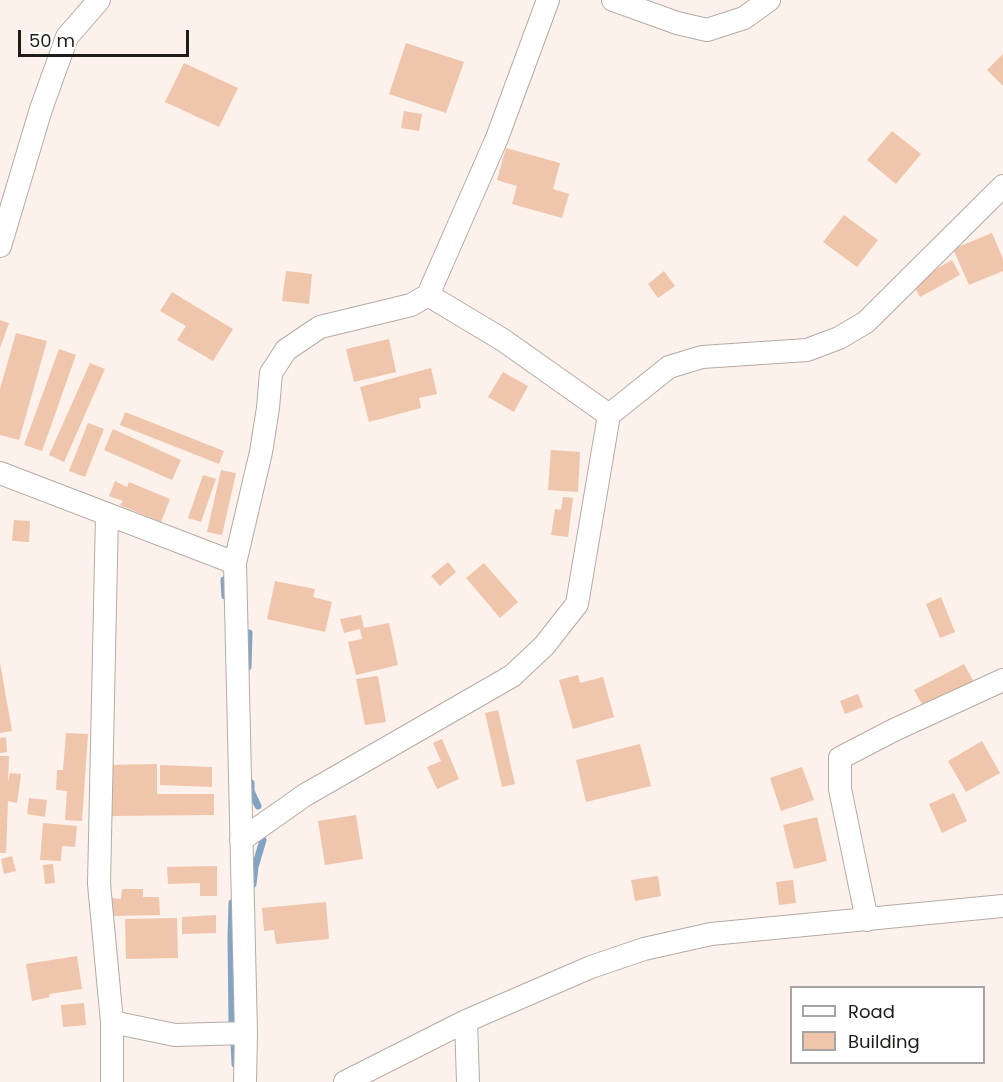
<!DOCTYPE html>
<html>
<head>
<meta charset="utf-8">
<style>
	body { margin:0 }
	#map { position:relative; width:1003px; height:1082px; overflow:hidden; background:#fcf1eb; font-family:Poppins,sans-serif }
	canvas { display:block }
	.legend { position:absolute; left:790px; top:986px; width:195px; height:78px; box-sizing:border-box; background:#fff; border:2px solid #a5a4a3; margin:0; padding:8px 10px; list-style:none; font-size:18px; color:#1f1b19 }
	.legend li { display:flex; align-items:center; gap:12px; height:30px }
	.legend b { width:30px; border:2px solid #a5a4a3 }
	.scale { position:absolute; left:18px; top:30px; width:171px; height:27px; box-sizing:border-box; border:3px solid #1f1b19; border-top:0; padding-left:8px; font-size:18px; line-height:21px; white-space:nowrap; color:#1f1b19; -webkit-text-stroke:4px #fff; paint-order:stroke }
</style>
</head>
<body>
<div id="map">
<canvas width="1003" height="1082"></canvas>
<ul class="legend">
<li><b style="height:8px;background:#fff"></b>Road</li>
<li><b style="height:16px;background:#efc5ab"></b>Building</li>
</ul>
<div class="scale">50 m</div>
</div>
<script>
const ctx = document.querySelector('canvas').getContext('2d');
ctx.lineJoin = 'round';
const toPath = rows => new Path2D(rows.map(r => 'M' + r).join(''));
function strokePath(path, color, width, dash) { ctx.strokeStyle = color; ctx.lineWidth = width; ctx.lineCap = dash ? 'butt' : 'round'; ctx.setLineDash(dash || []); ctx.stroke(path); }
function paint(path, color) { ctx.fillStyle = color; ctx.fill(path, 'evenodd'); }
strokePath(toPath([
	[224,580,225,596],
	[248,667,249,633],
	[251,783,251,791,258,806],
	[253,884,255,867,263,840],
	[232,1021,231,938,232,903],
	[234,1042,235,1064]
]), '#82a4c4', 7);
paint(toPath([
	[406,43,464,62,446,113,389,94],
	[1003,54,1003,86,987,70],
	[184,63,238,88,219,127,165,102],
	[404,111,422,114,419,131,401,128],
	[892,131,921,154,896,184,867,160],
	[506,148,560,163,553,189,569,194,562,218,512,204,517,186,497,180],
	[844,215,878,240,857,267,823,242],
	[992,233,1003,259,1003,271,969,285,953,249],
	[952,260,960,275,920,297,912,283],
	[286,271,312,274,309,304,282,301],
	[664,271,675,286,658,298,648,284],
	[172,292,233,329,213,361,177,340,186,326,160,311],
	[0,320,9,323,0,348],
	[16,333,47,341,19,440,0,435,0,389],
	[389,339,396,372,354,382,346,349],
	[59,349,76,355,42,451,24,445],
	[90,363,105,369,64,462,49,455],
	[431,368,437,394,419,398,421,408,369,422,360,387],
	[503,372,528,386,514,412,488,397],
	[125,412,224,451,219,464,120,425],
	[88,423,104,429,85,477,69,471],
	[113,429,181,460,172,480,104,450],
	[551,450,580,452,578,492,548,490],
	[221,470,236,473,222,535,207,532],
	[203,475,216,479,201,522,188,518],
	[115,481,127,487,129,482,170,499,161,522,120,505,123,501,109,496],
	[563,497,573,498,568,537,551,535,555,509,561,510],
	[14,520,30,521,29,542,12,541],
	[448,562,456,572,440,586,431,576],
	[484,563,518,602,500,618,466,578],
	[275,581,315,589,313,597,332,602,325,632,267,619],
	[941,597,955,632,940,638,926,604],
	[361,615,364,628,389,623,398,665,356,675,348,642,362,639,360,629,344,633,340,619],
	[0,663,12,731,0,733],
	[964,664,974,682,924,708,914,690],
	[578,675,580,683,603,677,614,717,573,729,559,680],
	[378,676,386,722,365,725,356,679],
	[858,694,863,707,845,714,840,701],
	[498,710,515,784,502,787,485,713],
	[66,733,88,734,82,821,65,820,67,791,56,790,57,770,63,770],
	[6,737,7,752,0,753,0,738],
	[442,739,459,779,437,789,427,767,441,761,433,743],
	[982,741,1000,773,966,792,948,761],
	[640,744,651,786,586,802,576,760],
	[0,756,9,756,8,782,10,773,21,774,17,803,8,801,6,853,0,853],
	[157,764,157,794,214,794,214,815,111,816,110,765],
	[160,765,212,767,212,787,160,785],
	[802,767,814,800,781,811,770,778],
	[954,793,967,821,942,833,929,804],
	[29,798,47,800,45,817,27,814],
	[356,815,363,859,325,865,318,821],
	[817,817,827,861,794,869,783,825],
	[43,823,77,826,75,847,62,846,61,861,40,860],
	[12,856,16,871,4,874,1,859],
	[53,864,55,883,45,884,43,865],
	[217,866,217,896,200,896,200,883,168,884,167,867],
	[658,876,661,896,635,901,631,880],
	[793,880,796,903,779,905,776,882],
	[122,889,143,889,143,897,159,897,160,915,113,916,112,898,121,899],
	[326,902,329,939,276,944,274,930,264,931,262,908],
	[216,915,216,933,182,934,182,917],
	[177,918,178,958,126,959,125,919],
	[77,956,82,989,49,994,50,997,32,1001,26,964],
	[84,1003,86,1025,63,1027,61,1005]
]), '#efc5ab');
const street = toPath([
	[613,0,677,23,707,30,744,18,769,0],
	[0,246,41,109,67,37,99,0],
	[428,295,503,340,609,415],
	[0,473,235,563,246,1033,245,1082],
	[107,514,99,884,112,1022,112,1082],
	[235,563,261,452,268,408,271,373,286,350,320,327,411,305,428,295,497,138,548,0],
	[241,840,305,795,512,676,544,646,577,604,609,415,669,367,702,357,807,350,839,338,866,322,1003,186],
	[867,920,840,789,840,758,894,730,1003,680],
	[466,1021,468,1082],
	[112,1022,175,1035,246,1033],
	[345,1082,466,1021,591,967,644,949,711,934,1003,906]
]);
strokePath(street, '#b5aba5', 24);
strokePath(street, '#fff', 22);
</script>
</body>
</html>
